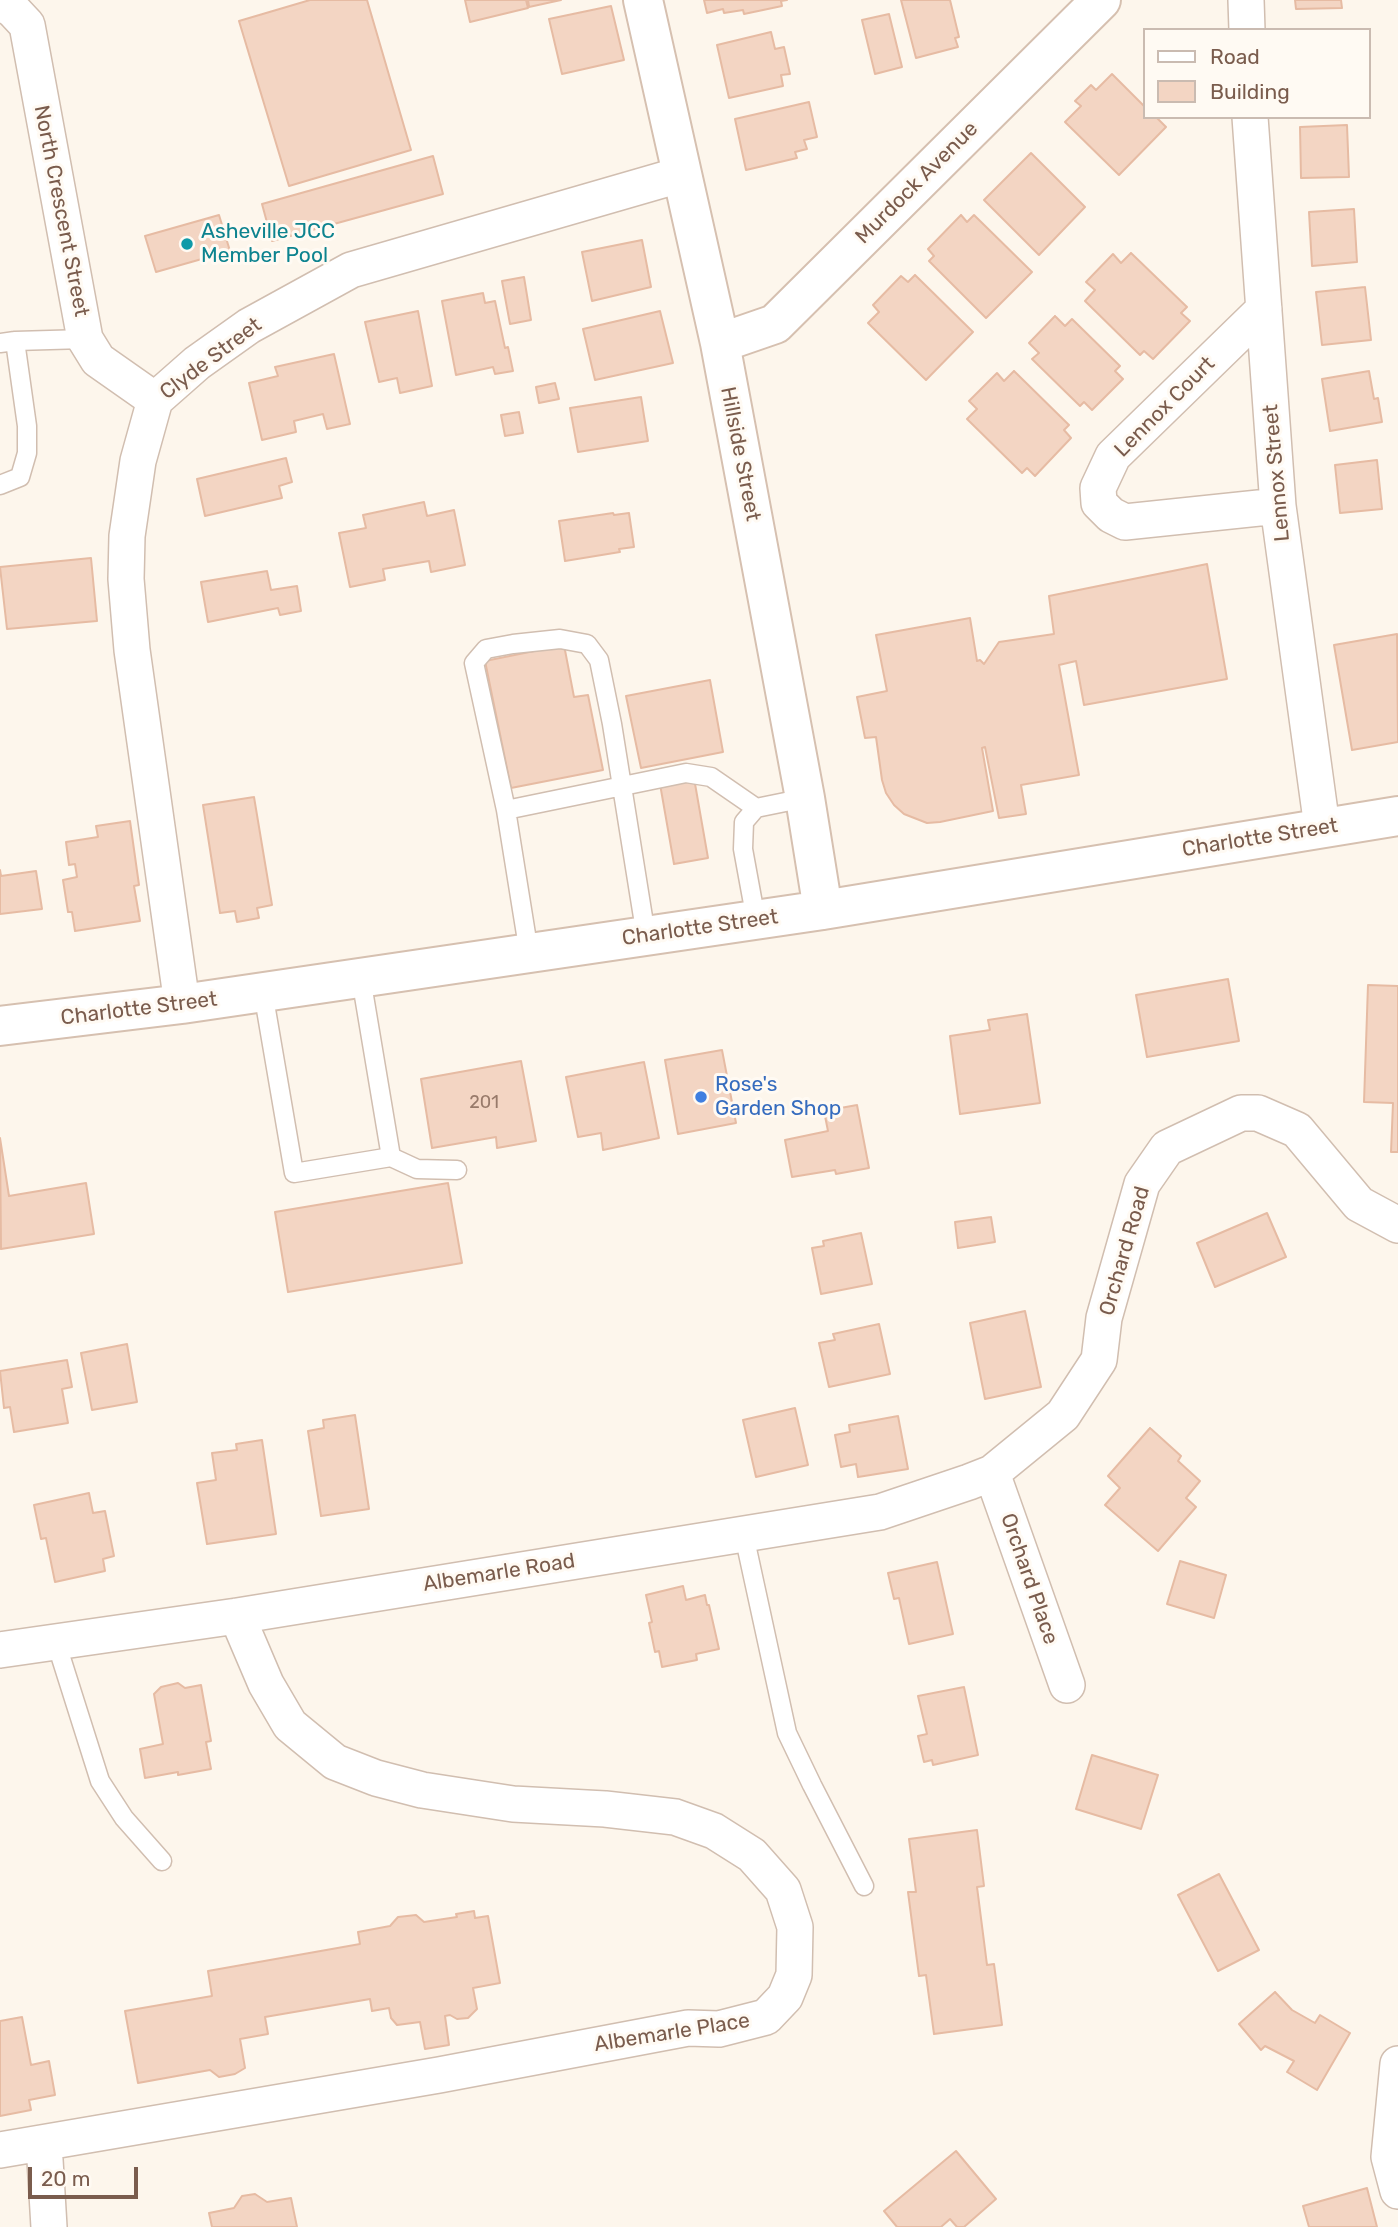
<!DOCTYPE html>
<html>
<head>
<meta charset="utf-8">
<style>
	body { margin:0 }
	#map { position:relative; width:1398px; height:2227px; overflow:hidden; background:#fdf6ec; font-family:Rubik,sans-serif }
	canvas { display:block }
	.legend { position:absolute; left:1143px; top:28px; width:228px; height:91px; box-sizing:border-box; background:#fffaf3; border:2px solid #cabbb1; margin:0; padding:9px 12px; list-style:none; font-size:21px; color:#7a5c4d }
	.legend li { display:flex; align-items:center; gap:14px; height:35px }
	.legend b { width:35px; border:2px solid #cabbb1 }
	.scale { position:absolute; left:28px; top:2167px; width:110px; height:32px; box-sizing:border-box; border:4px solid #7a5c4d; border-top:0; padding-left:9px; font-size:21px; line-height:24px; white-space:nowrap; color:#7a5c4d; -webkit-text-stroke:5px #fffaf3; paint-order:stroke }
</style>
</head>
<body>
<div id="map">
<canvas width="1398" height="2227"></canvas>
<ul class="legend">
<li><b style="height:9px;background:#fff"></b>Road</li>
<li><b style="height:19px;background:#f3d5c3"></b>Building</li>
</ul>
<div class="scale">20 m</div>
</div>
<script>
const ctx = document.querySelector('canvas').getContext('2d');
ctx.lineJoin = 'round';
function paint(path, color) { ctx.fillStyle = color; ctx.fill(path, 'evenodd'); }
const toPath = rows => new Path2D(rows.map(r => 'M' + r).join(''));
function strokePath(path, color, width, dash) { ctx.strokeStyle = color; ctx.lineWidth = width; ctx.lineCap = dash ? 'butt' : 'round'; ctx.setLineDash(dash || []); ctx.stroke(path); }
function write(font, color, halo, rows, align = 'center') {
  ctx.font = font + ' Rubik,sans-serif'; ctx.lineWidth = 6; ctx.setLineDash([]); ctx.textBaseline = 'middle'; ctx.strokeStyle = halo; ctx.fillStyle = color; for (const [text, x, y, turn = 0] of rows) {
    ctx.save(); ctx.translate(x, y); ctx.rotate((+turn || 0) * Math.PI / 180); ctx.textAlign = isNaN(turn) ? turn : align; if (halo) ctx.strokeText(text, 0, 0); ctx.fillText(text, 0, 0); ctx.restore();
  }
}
const building = toPath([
	[310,0,367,0,411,150,289,186,239,21,310,0],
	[465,0,526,0,528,8,470,22,465,0],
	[528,0,561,0,529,7,528,0],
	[704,0,787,0,781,1,782,6,744,14,743,10,724,13,723,9,707,13,704,0],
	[901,0,950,0,959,37,955,38,958,47,916,58,901,0],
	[1295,0,1341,0,1342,8,1296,9,1295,0],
	[611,6,624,60,562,74,549,19,611,6],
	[889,14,902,67,875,74,862,20,889,14],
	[771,32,775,49,784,47,790,74,781,75,783,86,729,98,717,45,771,32],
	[1112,74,1144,106,1144,117,1156,117,1166,127,1119,175,1065,122,1081,106,1075,101,1091,85,1096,90,1112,74],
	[809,102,817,137,804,140,807,149,795,152,797,158,746,170,735,119,809,102],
	[1347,125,1349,177,1301,178,1300,127,1347,125],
	[1031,153,1085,207,1039,255,984,200,1031,153],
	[433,156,443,194,272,241,262,204,433,156],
	[1354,209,1357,262,1312,266,1309,212,1354,209],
	[219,215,230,251,156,272,145,236,219,215],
	[961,215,967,222,974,215,1032,272,986,318,929,261,934,256,928,249,961,215],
	[642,240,651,287,592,301,582,252,642,240],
	[1131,253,1187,307,1181,313,1190,321,1153,359,1144,351,1140,355,1085,301,1095,290,1086,282,1113,254,1121,263,1131,253],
	[915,275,973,332,926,380,868,323,879,312,873,305,901,276,908,282,915,275],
	[524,277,531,320,510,324,502,281,524,277],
	[1365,287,1371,340,1322,345,1316,292,1365,287],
	[483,293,485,303,495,301,505,348,508,347,513,371,495,374,493,367,456,375,442,301,483,293],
	[418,311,432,386,400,393,397,378,379,382,365,322,418,311],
	[660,311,673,363,595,380,583,329,660,311],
	[1055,316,1065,326,1072,319,1120,366,1115,371,1123,379,1092,410,1084,402,1080,406,1032,359,1039,353,1029,343,1055,316],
	[334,354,350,424,327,429,323,414,294,421,296,432,262,440,249,383,278,376,275,367,334,354],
	[1014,371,1069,425,1064,430,1071,438,1035,476,1027,468,1022,473,967,419,977,409,969,401,997,373,1004,381,1014,371],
	[1369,371,1374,399,1378,398,1382,422,1330,431,1322,379,1369,371],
	[555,383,559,399,539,403,536,387,555,383],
	[641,397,648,441,578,452,570,408,641,397],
	[519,412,523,433,505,436,501,415,519,412],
	[286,458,292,482,279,486,282,498,205,516,197,479,286,458],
	[1377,460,1382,509,1340,513,1335,465,1377,460],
	[424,502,427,516,454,510,465,565,431,572,429,561,383,569,385,580,350,587,339,533,366,528,363,515,424,502],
	[613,513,614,515,629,513,634,547,619,549,620,552,565,561,559,521,613,513],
	[91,558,97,621,7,629,0,567,91,558],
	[1207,564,1227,679,1084,705,1076,661,1059,665,1079,775,1021,785,1026,814,999,818,985,747,982,748,993,811,940,822,927,823,904,814,894,805,886,793,882,780,876,737,865,738,857,697,887,691,876,635,970,618,977,661,980,660,984,664,999,642,1054,634,1049,596,1207,564],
	[267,571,271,590,297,586,301,611,280,615,278,608,208,622,201,582,267,571],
	[1397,634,1398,742,1352,750,1334,645,1397,634],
	[564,645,574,697,588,695,603,770,511,788,485,661,564,645],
	[710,680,723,752,641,768,626,696,710,680],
	[694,778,708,858,674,864,660,784,694,778],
	[254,797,272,905,257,908,259,918,237,922,235,911,220,913,203,805,254,797],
	[130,821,139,885,134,886,140,921,75,931,72,912,68,912,63,880,77,877,75,864,69,865,66,842,98,837,96,826,130,821],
	[0,870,1,876,36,871,42,909,0,914,0,870],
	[1228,979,1239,1041,1147,1057,1136,995,1228,979],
	[1368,985,1398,986,1398,1152,1391,1152,1393,1103,1364,1102,1368,985],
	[1027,1014,1040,1103,960,1114,950,1036,990,1030,988,1020,1027,1014],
	[722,1050,736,1123,678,1134,665,1060,722,1050],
	[521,1061,536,1141,497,1148,496,1137,432,1148,421,1079,521,1061],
	[644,1062,659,1138,603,1150,601,1133,578,1137,566,1077,644,1062],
	[857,1105,869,1168,836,1174,835,1170,792,1177,785,1140,828,1131,824,1111,857,1105],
	[0,1138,9,1196,86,1183,94,1234,1,1249,0,1138],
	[448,1183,462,1263,288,1292,275,1212,448,1183],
	[1267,1213,1286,1257,1215,1287,1197,1243,1267,1213],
	[991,1217,995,1242,958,1248,955,1222,991,1217],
	[861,1233,872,1284,821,1294,812,1248,824,1246,823,1241,861,1233],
	[1025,1311,1041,1387,985,1399,970,1323,1025,1311],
	[879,1324,890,1374,829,1387,819,1343,835,1340,833,1334,879,1324],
	[127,1344,137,1402,92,1410,81,1353,127,1344],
	[67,1360,72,1387,62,1389,68,1423,14,1432,10,1407,4,1408,0,1371,67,1360],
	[795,1408,808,1465,756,1477,743,1420,795,1408],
	[355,1415,369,1509,321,1516,308,1431,324,1428,323,1420,355,1415],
	[898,1416,908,1469,858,1477,856,1464,841,1467,835,1435,850,1432,849,1425,898,1416],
	[1150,1428,1181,1456,1178,1461,1200,1481,1186,1498,1196,1507,1158,1551,1105,1505,1120,1488,1108,1476,1150,1428],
	[262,1440,276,1534,207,1544,197,1483,216,1480,212,1453,237,1450,236,1444,262,1440],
	[89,1493,93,1513,105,1511,114,1556,103,1559,105,1571,55,1582,46,1538,41,1539,34,1505,89,1493],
	[1180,1561,1226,1575,1214,1618,1167,1604,1180,1561],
	[937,1562,953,1634,909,1644,899,1598,894,1599,888,1573,937,1562],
	[683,1586,686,1600,705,1595,707,1605,709,1605,719,1649,696,1654,697,1660,662,1667,659,1651,655,1652,649,1623,652,1622,646,1595,683,1586],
	[178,1683,185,1688,201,1685,211,1741,206,1742,211,1769,178,1775,178,1772,145,1778,140,1749,163,1744,154,1694,161,1687,178,1683],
	[964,1687,978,1755,933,1765,932,1760,924,1762,918,1736,927,1734,918,1696,964,1687],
	[1092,1755,1158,1775,1141,1829,1076,1809,1092,1755],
	[977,1830,984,1886,977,1887,987,1965,994,1964,1002,2025,934,2034,926,1975,919,1976,908,1892,916,1892,909,1839,977,1830],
	[1219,1874,1259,1950,1218,1971,1178,1895,1219,1874],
	[474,1911,475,1918,488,1916,500,1983,473,1988,477,2009,468,2018,457,2019,450,2015,445,2016,449,2045,425,2049,420,2022,397,2025,391,2018,389,2008,372,2011,370,1999,265,2017,268,2034,240,2039,245,2068,235,2074,219,2077,210,2070,138,2083,125,2011,212,1996,208,1971,360,1944,358,1932,390,1926,398,1917,416,1915,424,1922,457,1917,456,1914,474,1911],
	[1275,1992,1292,2010,1315,2023,1320,2015,1350,2033,1317,2090,1287,2072,1294,2061,1265,2046,1261,2050,1239,2024,1275,1992],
	[22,2017,31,2065,49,2061,55,2095,29,2100,31,2110,0,2116,0,2021,22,2017],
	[956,2151,996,2199,964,2227,957,2227,950,2219,941,2227,897,2227,884,2211,956,2151],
	[1367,2188,1377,2227,1309,2227,1303,2206,1367,2188],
	[255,2194,267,2202,291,2198,297,2227,212,2227,209,2213,234,2208,242,2196,255,2194]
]);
paint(building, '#f3d5c3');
strokePath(building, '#e6bba3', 2);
const lane = toPath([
	[0,343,15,341,85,339],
	[0,485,20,477,27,453,27,426,15,341],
	[506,810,686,773,711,777,756,808],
	[756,920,743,849,744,822,756,808,805,798],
	[529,953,506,810,474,663,486,649,513,644,560,639,587,644,599,660,612,724,646,936],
	[263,992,294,1173,391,1157,361,978],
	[391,1157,417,1169,457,1170],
	[744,1535,787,1733,812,1785,864,1886],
	[56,1642,100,1781,124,1818,162,1861]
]);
const street = toPath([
	[1246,0,1247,30],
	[0,2,13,10,27,25,85,339,98,360,155,400],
	[1250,117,1278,506,1322,827],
	[1264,309,1113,456,1098,488,1099,503,1111,515,1125,522,1278,506],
	[182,1004,132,650,126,579,127,536,138,461,155,400,197,363,249,326,351,270,683,174],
	[992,1473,1067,1685],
	[0,1650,237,1616,880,1512,969,1482,992,1473,1063,1415,1099,1360,1104,1318,1142,1184,1167,1148,1241,1113,1258,1113,1297,1130,1359,1204,1398,1225],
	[1398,2064,1389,2157,1398,2191],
	[44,2143,49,2227],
	[0,2150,439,2075,688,2028,719,2029,766,2017,785,1997,794,1975,795,1927,783,1890,752,1855,714,1831,675,1817,605,1809,513,1804,422,1790,376,1778,335,1762,290,1725,266,1684,237,1616]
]);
const secondary = toPath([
	[643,0,720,343,805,798,823,910],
	[720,343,775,324,1101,0],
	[0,1026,182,1004,823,910,1398,816]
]);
strokePath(lane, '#d1beb0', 21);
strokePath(street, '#d1beb0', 38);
strokePath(secondary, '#d6c0b0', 42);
strokePath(lane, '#fff', 18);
strokePath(street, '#fff', 35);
strokePath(secondary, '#fff', 38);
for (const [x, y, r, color] of [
	[187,244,7,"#0f9aa8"],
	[701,1097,7,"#3f7fe0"]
]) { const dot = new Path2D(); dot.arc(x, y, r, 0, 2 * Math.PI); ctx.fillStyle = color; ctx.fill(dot); strokePath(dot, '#fffaf3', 2.5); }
write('18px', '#987a6a', null, [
	["201",484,1103]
]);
write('21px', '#7a5c4d', '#fffaf3', [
	["Murdock Avenue",917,183,-45],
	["North Crescent Street",61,211,79],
	["Clyde Street",211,359,-37],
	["Lennox Court",1165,407,-45],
	["Hillside Street",740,454,79],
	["Lennox Street",1277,473,-95],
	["Charlotte Street",1260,838,-9],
	["Charlotte Street",700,928,-8],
	["Charlotte Street",139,1009,-7],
	["Orchard Road",1125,1251,-74],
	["Albemarle Road",499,1573,-9],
	["Orchard Place",1029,1579,71],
	["Albemarle Place",672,2033,-9]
]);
write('21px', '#0d838f', '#fffaf3', [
	["Asheville JCC",201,232],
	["Member Pool",201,256]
], 'left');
write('21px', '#366cbe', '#fffaf3', [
	["Rose's",715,1085],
	["Garden Shop",715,1109]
], 'left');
</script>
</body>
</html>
